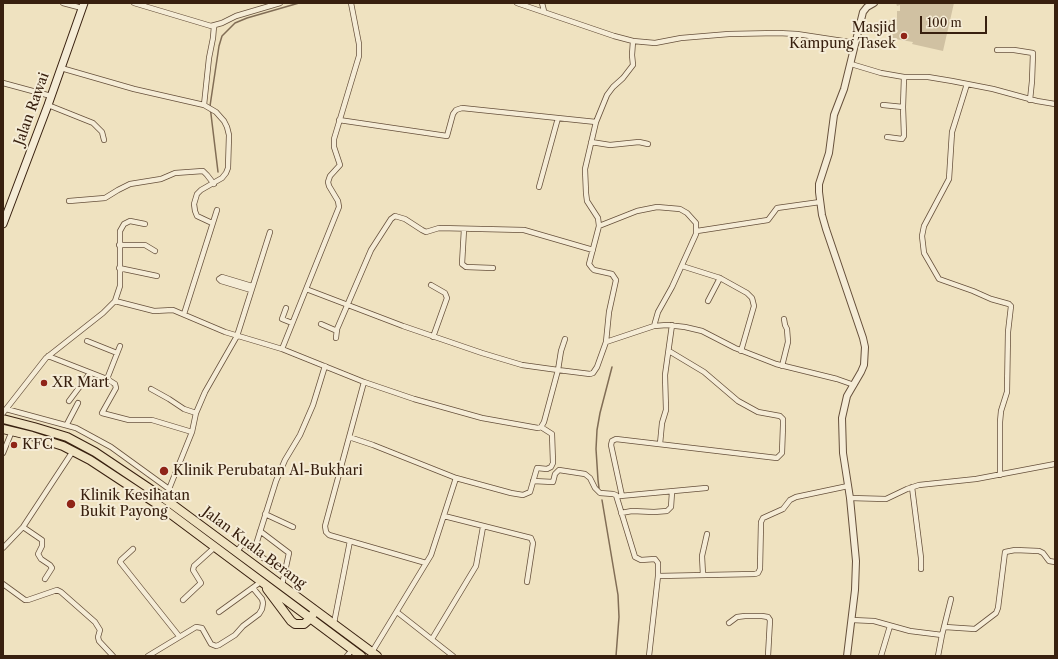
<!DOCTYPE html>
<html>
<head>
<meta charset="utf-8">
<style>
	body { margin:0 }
	#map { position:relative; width:1058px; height:659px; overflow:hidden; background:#efe2c0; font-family:"Libre Caslon Text",serif }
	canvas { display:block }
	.frame { position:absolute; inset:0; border:4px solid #38200f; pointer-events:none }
	.scale { position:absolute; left:920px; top:16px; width:67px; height:18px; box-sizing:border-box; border:2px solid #38200f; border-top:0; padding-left:5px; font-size:12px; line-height:14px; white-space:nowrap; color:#38200f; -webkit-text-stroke:3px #f5ecd6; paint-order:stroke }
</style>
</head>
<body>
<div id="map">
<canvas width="1058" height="659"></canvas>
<div class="frame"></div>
<div class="scale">100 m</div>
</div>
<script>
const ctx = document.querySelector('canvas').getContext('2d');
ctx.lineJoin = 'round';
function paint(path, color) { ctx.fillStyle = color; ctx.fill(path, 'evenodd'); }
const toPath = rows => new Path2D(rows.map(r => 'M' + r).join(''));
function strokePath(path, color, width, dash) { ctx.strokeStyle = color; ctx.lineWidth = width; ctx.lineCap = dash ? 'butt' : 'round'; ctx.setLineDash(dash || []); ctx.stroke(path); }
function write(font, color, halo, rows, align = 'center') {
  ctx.font = font + ' "Libre Caslon Text",serif'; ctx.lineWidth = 4; ctx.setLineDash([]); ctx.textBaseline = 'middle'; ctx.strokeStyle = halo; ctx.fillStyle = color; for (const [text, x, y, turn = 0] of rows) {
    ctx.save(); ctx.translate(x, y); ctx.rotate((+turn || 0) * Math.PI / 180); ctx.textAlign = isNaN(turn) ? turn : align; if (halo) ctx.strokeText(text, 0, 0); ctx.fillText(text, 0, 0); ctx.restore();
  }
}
paint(toPath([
	[896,3,954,3,943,51,912,44,913,42,889,38,888,27,889,26,889,20,897,19,897,11,900,11,900,5,897,6]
]), '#d0c1a2');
strokePath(toPath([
	[218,172,210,106,219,46,222,36,235,23,247,18,299,3],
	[599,488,598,480,596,449,597,430,600,413,612,367],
	[602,500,618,595,619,617,616,656]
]), '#816d55', 1.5);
const minor = toPath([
	[63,3,82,8],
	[134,3,211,26,222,23,236,16,280,3],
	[517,3,614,36,633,41,655,43,681,38,729,34,778,33,797,34,856,43],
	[542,3,544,11],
	[997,50,1014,50,1033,53,1032,81,1030,100],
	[851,64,881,73,904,77,928,77,952,81,993,89,1037,101,1055,104],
	[61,68,134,89,204,105,216,112,224,121,227,127,229,135,228,168,226,173,222,178,201,190,197,194,194,204,195,211,197,216,212,223],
	[3,83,51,96],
	[967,84,952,132,949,179,924,226,922,236,924,253,939,279,973,291,991,299,1009,304,1011,306,1008,332,1007,392,1001,411,1000,422,1000,475],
	[48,105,93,123,102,132,104,140],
	[204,105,209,58,213,38,214,26],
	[883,105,903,107],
	[339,120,447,136,453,114,456,110,462,108,596,122],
	[887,137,902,139,904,136,903,107,904,77],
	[591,142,610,145,639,142,648,144],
	[539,187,558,118],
	[69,201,105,198,118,190,130,184,161,179,175,173,203,171,207,175,214,184],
	[599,226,637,211,657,207,680,209,687,213,696,223,696,234,672,287,658,312,654,326],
	[464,229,462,264,466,267,493,268],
	[697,231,768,220,777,208,820,202],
	[119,245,145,245,155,251],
	[682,266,720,278,747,293,752,298,754,306,741,351],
	[119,268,157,276],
	[431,285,445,293,447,298,433,337],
	[306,289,403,326,482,353,522,365,558,370,561,351,565,339],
	[251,290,221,281,219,279,222,277,252,286],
	[115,301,154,311,173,310,225,332,282,349,364,382,414,399,482,418,538,428,541,427,544,422,558,370,590,374,593,373,597,367,606,342,609,312,616,280,612,274,594,270,592,268,589,264,599,226,598,218,587,201,586,193,585,169,596,122,607,95,613,87,623,78,633,65,632,55,633,41],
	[708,301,720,278],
	[286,308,282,319,292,323],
	[184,314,217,210],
	[321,324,337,331],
	[336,338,337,329,371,250,391,219,395,216,405,219,422,230,426,232,439,228,524,230,593,250],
	[87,341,117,353],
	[606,342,654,326,667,325,685,327,702,331,735,348,776,364,837,379,854,385],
	[282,349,339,207,338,201,329,186,328,182,330,176,340,165,334,147,334,139,359,56,359,44,351,3],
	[48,356,107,379,115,384,116,388,102,413,129,420,152,420,192,432],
	[782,366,788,342,787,329,785,325,784,319],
	[107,379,120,346],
	[364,382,325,526,326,532,329,535,426,563],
	[151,389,169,399,184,409,196,413],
	[69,401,90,373],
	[6,409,76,428,111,447,169,489],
	[3,413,46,358,103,313,115,301,120,286,120,231,124,224,130,221,145,224],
	[67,424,78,403],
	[349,437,373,445,456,478,511,493,523,495,530,492,537,468,547,469,551,467,553,463,552,434,541,427],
	[660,444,662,423,666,410,665,375,672,325],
	[3,453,12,431],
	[533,481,553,482,555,474,559,470,585,474,590,478,595,488,600,493,613,494,616,495,635,557,641,560,655,559,658,563,658,576,649,656],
	[912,487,921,558,921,569],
	[620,496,706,488],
	[622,496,611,445,612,441,616,439,777,458,782,453,783,425,783,419,780,416,758,412,738,401,704,372,669,351],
	[850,498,886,499,907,489,919,485,976,479,1055,464],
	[165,499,192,432,196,413,205,392,237,336,270,232],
	[621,513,632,511,654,512,667,511,671,507,672,492],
	[265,514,293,527],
	[444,516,531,538,533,543,527,582],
	[23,527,42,540,42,546,38,554,41,559,50,565,52,568,45,579],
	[260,531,289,553,282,585],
	[3,548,23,527,73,451],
	[133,549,121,560,120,562,179,636],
	[237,551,242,545,244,544,285,574],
	[254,551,276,481,285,460,300,435,313,405,325,366],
	[703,575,702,556,707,534],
	[658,576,755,574,758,573,760,569,761,522,763,518,783,509,790,500,796,497,848,486],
	[3,584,25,600,28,600,57,590,61,592,95,622,100,630,98,637,99,641,113,656],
	[183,600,201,583,193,570,194,566,215,547],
	[219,612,262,581],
	[397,612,453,656],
	[852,620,874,621,910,631,942,635,951,599],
	[334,623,350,541],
	[729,623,737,617,745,616,762,616,768,617,770,620,768,656],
	[945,627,975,629,996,613,998,608,1005,552,1015,550,1039,551,1043,553,1049,561,1055,562],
	[432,639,476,566,483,527],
	[372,652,431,555,456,478],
	[148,656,196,627,202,628,211,644,216,646,219,645,235,635,243,626,259,614,262,609,263,603,262,599,253,588],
	[347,656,352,650],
	[881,656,890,626],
	[938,656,942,635]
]);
const tertiary = toPath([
	[847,656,855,590,856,561,850,498,843,453,842,418,847,396,861,372,864,365,865,347,863,338,826,229,822,215,819,192,819,184,829,153,834,115,844,89,863,12,867,7,874,3]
]);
const secondary = toPath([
	[3,224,48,105,84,3]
]);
const trunk = toPath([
	[3,419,34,427,67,437,95,452,165,499,377,656],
	[3,429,32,436,63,446,90,460,160,506,361,656],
	[267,589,291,621,295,624,304,624,311,618,313,614]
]);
strokePath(minor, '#66503b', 6);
strokePath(tertiary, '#66503b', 8);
strokePath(secondary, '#38200f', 9);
strokePath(trunk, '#38200f', 10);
strokePath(minor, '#f5ecd6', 4.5);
strokePath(tertiary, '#f5ecd6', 6);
strokePath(secondary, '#f5ecd6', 7);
strokePath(trunk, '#efe2c0', 8);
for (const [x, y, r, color] of [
	[904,36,4,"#8f2418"],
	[44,383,4,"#8f2418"],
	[14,445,4,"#8f2418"],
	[164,471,5,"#8f2418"],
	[71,504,5,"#8f2418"]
]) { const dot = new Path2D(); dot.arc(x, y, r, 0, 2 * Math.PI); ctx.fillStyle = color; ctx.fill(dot); strokePath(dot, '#f5ecd6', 1.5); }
write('14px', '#38200f', '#f5ecd6', [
	["Masjid",896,28,"right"],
	["Kampung Tasek",896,44,"right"],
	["XR Mart",52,383],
	["KFC",22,445],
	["Klinik Perubatan Al-Bukhari",173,471],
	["Klinik Kesihatan",80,496],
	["Bukit Payong",80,512]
], 'left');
write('14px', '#38200f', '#f5ecd6', [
	["Jalan Rawai",32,109,-70],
	["Jalan Kuala Berang",254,548,37]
]);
</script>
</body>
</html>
